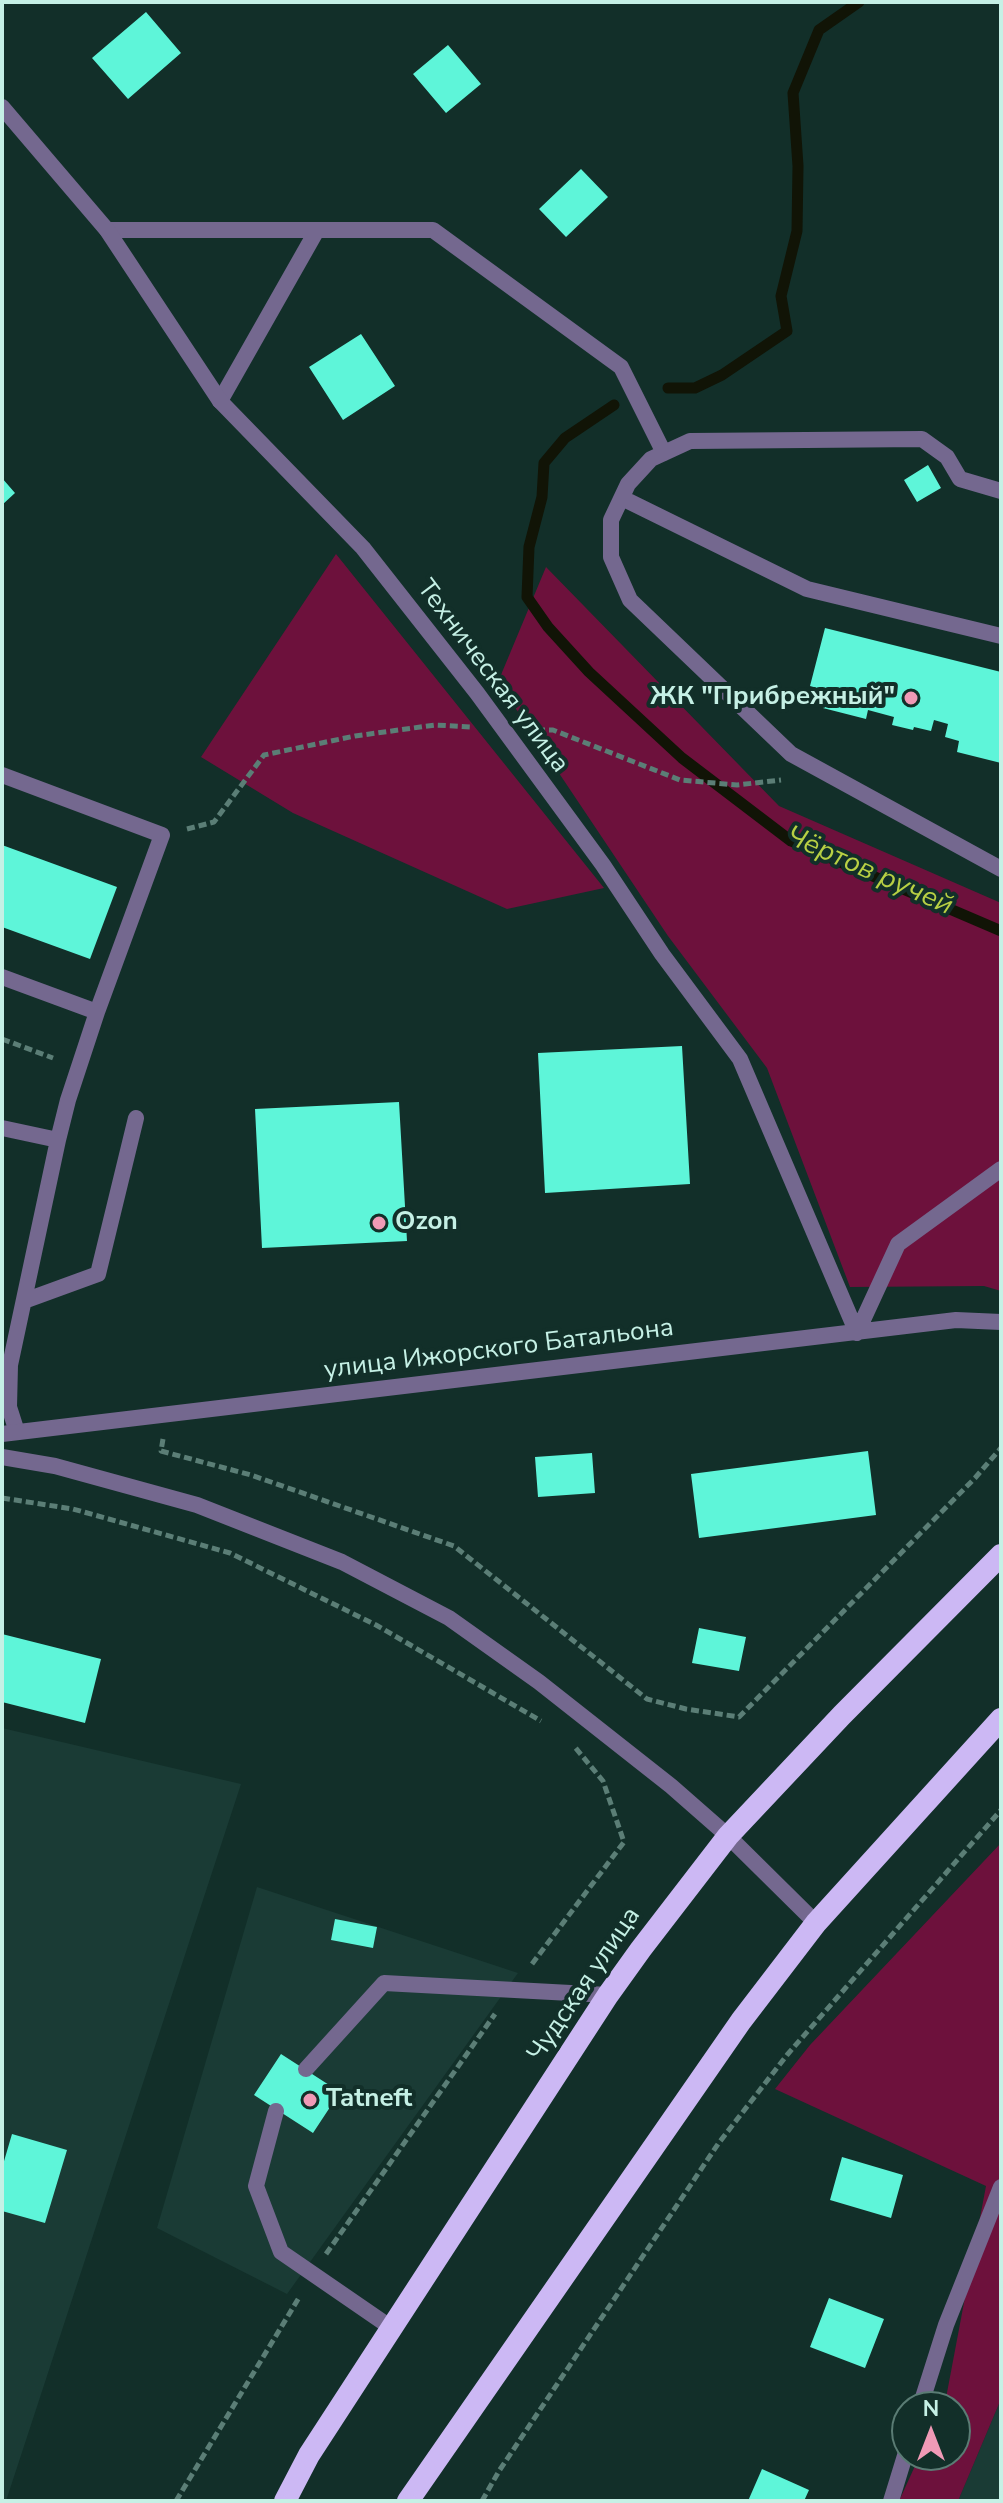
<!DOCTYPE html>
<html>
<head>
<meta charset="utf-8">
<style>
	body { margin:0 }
	#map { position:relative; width:1003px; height:2503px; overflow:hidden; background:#122f29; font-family:"Nunito Sans",sans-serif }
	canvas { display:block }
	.frame { position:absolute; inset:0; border:4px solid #c5f0e5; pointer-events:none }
	.north { position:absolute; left:891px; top:2391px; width:80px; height:80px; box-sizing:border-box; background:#122f29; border:2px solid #5a7c74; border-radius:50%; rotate:0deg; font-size:22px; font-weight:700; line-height:32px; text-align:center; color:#c5f0e5 }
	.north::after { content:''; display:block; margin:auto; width:28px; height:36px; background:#f09ab6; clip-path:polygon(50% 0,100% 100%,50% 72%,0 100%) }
</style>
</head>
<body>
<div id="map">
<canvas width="1003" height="2503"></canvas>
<div class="frame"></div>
<div class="north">N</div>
</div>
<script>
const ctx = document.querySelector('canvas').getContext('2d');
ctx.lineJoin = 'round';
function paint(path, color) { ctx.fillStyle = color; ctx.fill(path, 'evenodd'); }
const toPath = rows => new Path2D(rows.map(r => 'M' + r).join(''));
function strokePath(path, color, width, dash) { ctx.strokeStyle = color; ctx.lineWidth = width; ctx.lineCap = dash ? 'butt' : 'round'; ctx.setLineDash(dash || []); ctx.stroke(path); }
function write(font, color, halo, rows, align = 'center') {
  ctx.font = font + ' "Nunito Sans",sans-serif'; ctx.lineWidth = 8; ctx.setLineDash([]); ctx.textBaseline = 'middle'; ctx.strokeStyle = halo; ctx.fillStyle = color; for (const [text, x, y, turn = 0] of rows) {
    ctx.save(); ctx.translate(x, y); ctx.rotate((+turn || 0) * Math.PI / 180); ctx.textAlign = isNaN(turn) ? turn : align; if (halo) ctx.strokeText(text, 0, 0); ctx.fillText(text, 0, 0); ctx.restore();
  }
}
paint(toPath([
	[2,1728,241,1784,6,2501,2,2501],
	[257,1887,518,1973,287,2294,157,2228],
	[1001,2399,1001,2501,958,2501]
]), '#1a3b35');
paint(toPath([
	[336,554,604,888,507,909,293,813,201,757],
	[546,567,779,806,1001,903,1001,1291,984,1286,850,1287,767,1068,668,936,498,682],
	[1001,1843,1001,2399,958,2501,899,2501,920,2455,955,2455,955,2407,942,2407,946,2398,986,2186,775,2089,810,2045]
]), '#6d113c');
strokePath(toPath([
	[668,388,695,388,722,375,787,331,781,296,797,231,798,166,793,93,819,30,859,2],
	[614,405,565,438,544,463,542,497,529,547,527,597,548,627,589,672,682,758,791,841,1001,931]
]), '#111406', 11);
paint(toPath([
	[146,12,181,53,128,99,92,58],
	[448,45,481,84,446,113,413,74],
	[581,169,608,197,566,237,539,209],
	[361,334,395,386,343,420,309,367],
	[928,465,941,488,917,502,904,480],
	[2,478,15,493,2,505],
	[825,628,1001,672,1001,763,957,752,959,741,945,737,948,724,934,720,931,731,914,727,913,730,892,725,894,717,868,710,866,719,819,707,824,690,810,686],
	[2,845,117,887,90,959,2,927],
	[682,1046,690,1184,545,1193,538,1053],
	[399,1102,407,1241,262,1248,255,1109],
	[868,1451,876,1515,699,1538,691,1474],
	[592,1453,595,1493,538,1497,535,1457],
	[699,1628,746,1637,739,1671,692,1663],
	[2,1634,101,1659,85,1723,2,1702],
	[335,1919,377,1927,373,1948,331,1940],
	[281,2054,340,2092,313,2133,254,2095],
	[12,2134,67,2150,45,2223,2,2211,2,2168],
	[842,2157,903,2175,891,2218,830,2200],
	[829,2298,884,2319,865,2368,810,2347],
	[762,2469,809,2490,804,2501,748,2501]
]), '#5ef5d9');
strokePath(toPath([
	[537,730,553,730,680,780,737,785,781,780],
	[187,829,214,822,264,755,355,736,435,725,471,727],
	[2,1039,53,1058],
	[163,1439,161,1451,251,1475,454,1546,647,1699,686,1709,739,1717,975,1478,1001,1448],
	[2,1498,73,1509,230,1553,376,1625,541,1721],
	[532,1964,624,1842,603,1781,574,1746],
	[326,2254,495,2014],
	[176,2501,300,2296],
	[482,2501,499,2471,718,2144,787,2055,1001,1810]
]), '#5b7e76', 5, [8, 4]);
strokePath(toPath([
	[107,230,433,230,621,367,664,453],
	[220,401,317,230],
	[1001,491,960,479,947,457,922,439,690,441,651,459,628,484,611,520,611,557,630,600,791,754,1001,869],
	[622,498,807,589,1001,636],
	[2,775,162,835,97,1012,68,1100,58,1140],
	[2,977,97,1012],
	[2,1128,58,1140,10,1365,9,1407,17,1432],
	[24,1301,98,1274,136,1118],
	[306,2069,384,1983,608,1995],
	[276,2111,256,2186,281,2252,393,2329]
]), '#74688f', 16);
strokePath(toPath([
	[2,107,107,230,220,401,363,548,477,693,603,865,662,954,740,1059,857,1333],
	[857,1333,898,1244,1001,1169],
	[2,1434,956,1320,1001,1322],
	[920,2407,946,2325,1001,2187],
	[891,2501,907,2449]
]), '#74688f', 16);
strokePath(toPath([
	[2,1457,55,1466,197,1505,342,1562,449,1618,539,1682,671,1786,728,1836,816,1923]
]), '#74688f', 16);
strokePath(toPath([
	[285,2501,309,2455,608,1995,641,1949,728,1836,842,1715,1001,1555],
	[408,2501,741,2021,816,1923,1001,1719]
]), '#ccb8f4', 22);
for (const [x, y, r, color] of [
	[911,698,8,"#f09ab6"],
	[379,1223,8,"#f09ab6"],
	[310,2100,8,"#f09ab6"]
]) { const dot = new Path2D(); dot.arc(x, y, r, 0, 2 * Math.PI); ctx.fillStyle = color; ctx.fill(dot); strokePath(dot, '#122f29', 3); }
write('26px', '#c5f0e5', '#122f29', [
	["Техническая улица",492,677,53],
	["улица Ижорского Батальона",499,1350,-7],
	["Чудская улица",585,1985,-56]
]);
write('bold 26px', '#c5f0e5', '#122f29', [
	["ЖК \"Прибрежный\"",895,698,"right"],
	["Ozon",395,1223],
	["Tatneft",326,2100]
], 'left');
write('italic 28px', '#b8d044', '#122f29', [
	["Чёртов ручей",869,872,24]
]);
</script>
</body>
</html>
